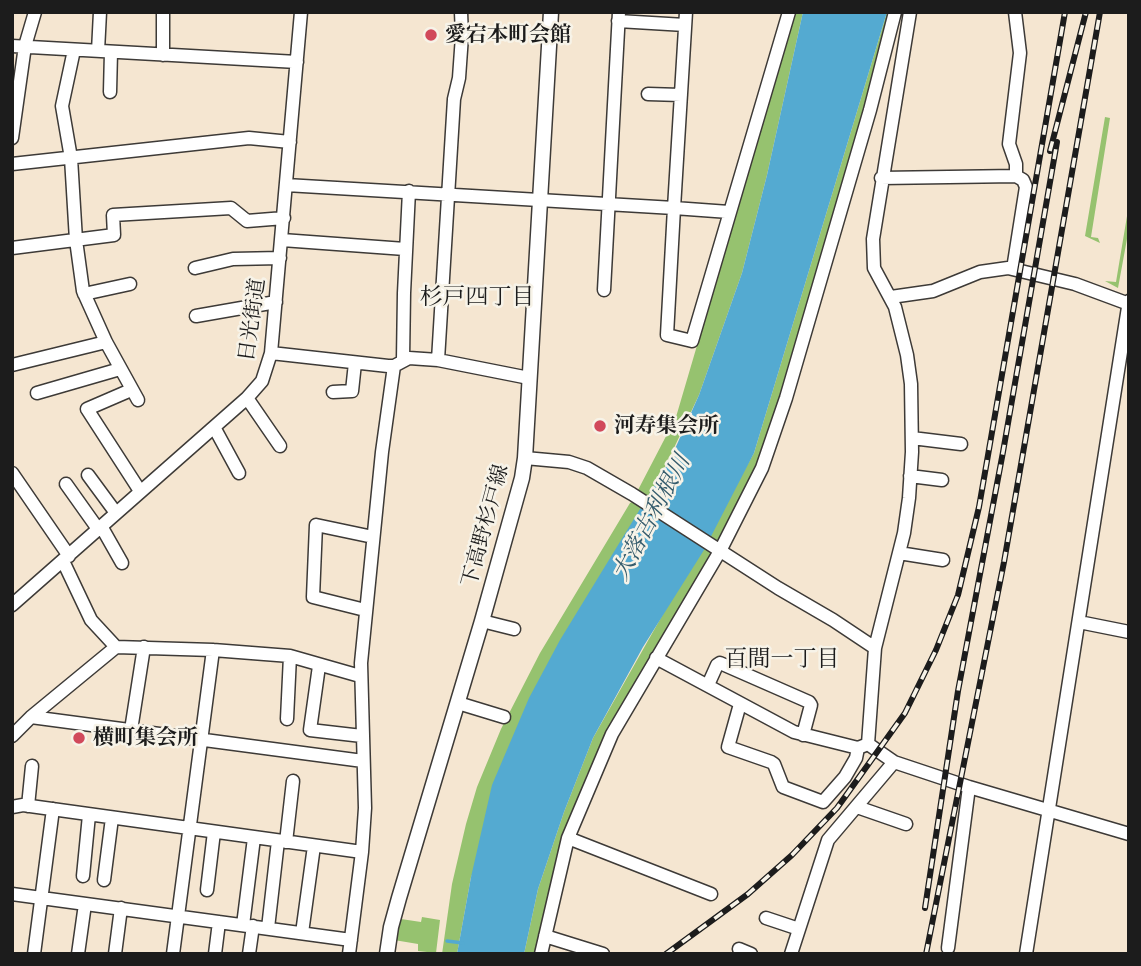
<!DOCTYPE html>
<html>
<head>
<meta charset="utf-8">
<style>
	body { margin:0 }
	#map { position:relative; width:1141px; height:966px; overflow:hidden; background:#f5e6d1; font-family:"Old Standard TT",serif }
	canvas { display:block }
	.frame { position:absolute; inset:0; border:14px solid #1c1c1c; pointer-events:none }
</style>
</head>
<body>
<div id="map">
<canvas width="1141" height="966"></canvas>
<div class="frame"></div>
</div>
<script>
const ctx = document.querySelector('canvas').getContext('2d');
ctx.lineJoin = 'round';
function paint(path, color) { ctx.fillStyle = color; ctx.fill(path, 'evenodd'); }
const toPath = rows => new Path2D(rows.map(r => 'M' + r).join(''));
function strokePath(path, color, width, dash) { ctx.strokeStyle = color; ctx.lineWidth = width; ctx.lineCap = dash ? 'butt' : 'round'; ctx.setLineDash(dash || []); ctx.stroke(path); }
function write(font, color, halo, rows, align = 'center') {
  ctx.font = font + ' "Old Standard TT","Noto Serif JP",serif'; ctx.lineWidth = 5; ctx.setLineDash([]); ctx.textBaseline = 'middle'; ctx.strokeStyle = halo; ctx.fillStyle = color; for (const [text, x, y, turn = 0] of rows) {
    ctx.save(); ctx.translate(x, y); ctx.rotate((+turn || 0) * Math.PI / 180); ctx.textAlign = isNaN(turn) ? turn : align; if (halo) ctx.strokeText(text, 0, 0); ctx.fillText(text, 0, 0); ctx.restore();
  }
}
paint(toPath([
	[795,12,803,12,767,175,742,273,699,395,471,877,457,954,442,954,452,884,466,824,477,787,501,729,540,653,630,503,634,501,639,494,638,490,676,417],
	[887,12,890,12,889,26,782,396,746,498,609,733,587,774,566,835,537,954,524,954,538,889,564,812,593,738,754,453],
	[1105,117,1110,118,1091,237,1098,238,1100,243,1085,236],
	[1129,204,1129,228,1118,288,1105,281,1116,282],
	[422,917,440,920,436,953,418,951,418,944,394,940,401,919,421,922]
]), '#96c26f');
paint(toPath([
	[803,12,887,12,754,453,704,550,643,647,593,738,564,812,538,889,524,954,457,954,471,877,492,785,529,698,560,640,670,460,699,395,742,273,767,175]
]), '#54aad1');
strokePath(toPath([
	[447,941,463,943]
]), '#54aad1', 3.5);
const minor = toPath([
	[163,12,163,55],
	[1015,12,1020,53,1009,144,1016,164,1016,176],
	[618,21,685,25],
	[12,46,297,62],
	[74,50,62,106,71,158,76,240,83,291,106,342,138,400],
	[98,51,100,12],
	[110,92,111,52],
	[648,94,681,95],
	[12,138,25,46,35,12],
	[12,164,249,138,290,142],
	[881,178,1016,176,1023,180,1026,187,1013,269],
	[286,185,674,208,686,12],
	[729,212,674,208,667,335,692,341,789,12],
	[282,240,405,249],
	[12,248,114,235,113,215,231,208,247,221,284,218],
	[195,268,233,259,280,258],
	[604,290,619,12],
	[84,294,130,284],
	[891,297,933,291,980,272,1008,268,1075,284,1129,304],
	[196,316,276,302],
	[271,353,388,366,394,366,409,358,438,360,529,378],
	[403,359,404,293,409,191],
	[438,360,454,99,459,78,462,36,461,12],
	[12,365,106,342],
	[131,390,87,409,140,491],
	[333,392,352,391,355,363],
	[37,393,120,369],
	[247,398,280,446],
	[214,427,239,473],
	[912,438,961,444],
	[525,458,569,462,587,468,632,494,778,588,833,620,875,648],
	[12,473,69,556],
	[88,475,116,513],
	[910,476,942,480],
	[66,484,98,529],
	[101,526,122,563],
	[899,553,943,560],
	[12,605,247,398,262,381,271,353,301,12],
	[365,610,313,597,316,525,373,537],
	[482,621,514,629],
	[1079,622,1129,632],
	[116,647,213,650,290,656,360,676],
	[656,658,794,732,858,748],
	[319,666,310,730,362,736],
	[708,685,717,665,720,663,809,702,811,705,803,735],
	[458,703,504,717],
	[740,704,728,747,771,762,774,764,783,787,823,802,845,777,856,758,858,748,868,744],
	[31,717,363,761],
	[287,719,290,656],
	[131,730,144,647],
	[12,736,31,717,116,647,91,620,63,561],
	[894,762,969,787,1129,834],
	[28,806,32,766],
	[12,807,23,805,362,852,365,808,361,663,382,452,394,366],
	[857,807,906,824],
	[568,838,711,894],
	[286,842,293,781],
	[83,876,89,815],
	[104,880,112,818],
	[207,890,214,832],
	[12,894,351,940],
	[766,918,799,929],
	[243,925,254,838],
	[268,928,278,841],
	[302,933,314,846],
	[545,936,603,954],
	[948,948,969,787],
	[739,949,751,954],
	[34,954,53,809],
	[78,954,85,904],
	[115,954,121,908],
	[173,954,213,650],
	[215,954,219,922],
	[249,954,253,926],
	[349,954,362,852],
	[541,954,568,838,612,734,720,551,762,468,786,398,870,110,895,12],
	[791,954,828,840,894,762,868,744,875,648,904,533,909,498,912,452,911,384,907,355,895,307,874,268,873,239,910,12],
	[1026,954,1129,301]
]);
const major = toPath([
	[387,954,391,927,399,898,482,621,522,478,525,458,551,12]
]);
strokePath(minor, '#3d3a37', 15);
strokePath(major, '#3d3a37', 17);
strokePath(minor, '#fff', 12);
strokePath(major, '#fff', 14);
const rail = toPath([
	[1050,151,1086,12],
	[925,908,958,691,1003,452,1057,142],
	[666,954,748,894,792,855,837,808,905,713,936,650,958,595,979,507,1065,12],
	[926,954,1004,562,1100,12]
]);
strokePath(rail, '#1c1c1c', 6);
strokePath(rail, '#f7f3e8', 3.5, [10]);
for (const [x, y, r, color] of [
	[431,35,7,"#d1495b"],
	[600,426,7,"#d1495b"],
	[79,738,7,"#d1495b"]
]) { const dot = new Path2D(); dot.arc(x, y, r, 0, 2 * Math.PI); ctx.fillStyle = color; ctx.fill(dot); strokePath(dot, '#f7f3e8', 2.5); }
write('bold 21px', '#1c1c1c', '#f7f3e8', [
	["愛宕本町会館",445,35],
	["河寿集会所",614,426],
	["横町集会所",93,738]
], 'left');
write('21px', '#1c1c1c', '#f7f3e8', [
	["日光街道",253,320,-82],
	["下高野杉戸線",486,526,-75]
]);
write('23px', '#1c1c1c', '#f7f3e8', [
	["杉戸四丁目",477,298],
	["百間一丁目",782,660]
]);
write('italic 23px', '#355c6d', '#f7f3e8', [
	["大落古利根川",652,518,-62]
]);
</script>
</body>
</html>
